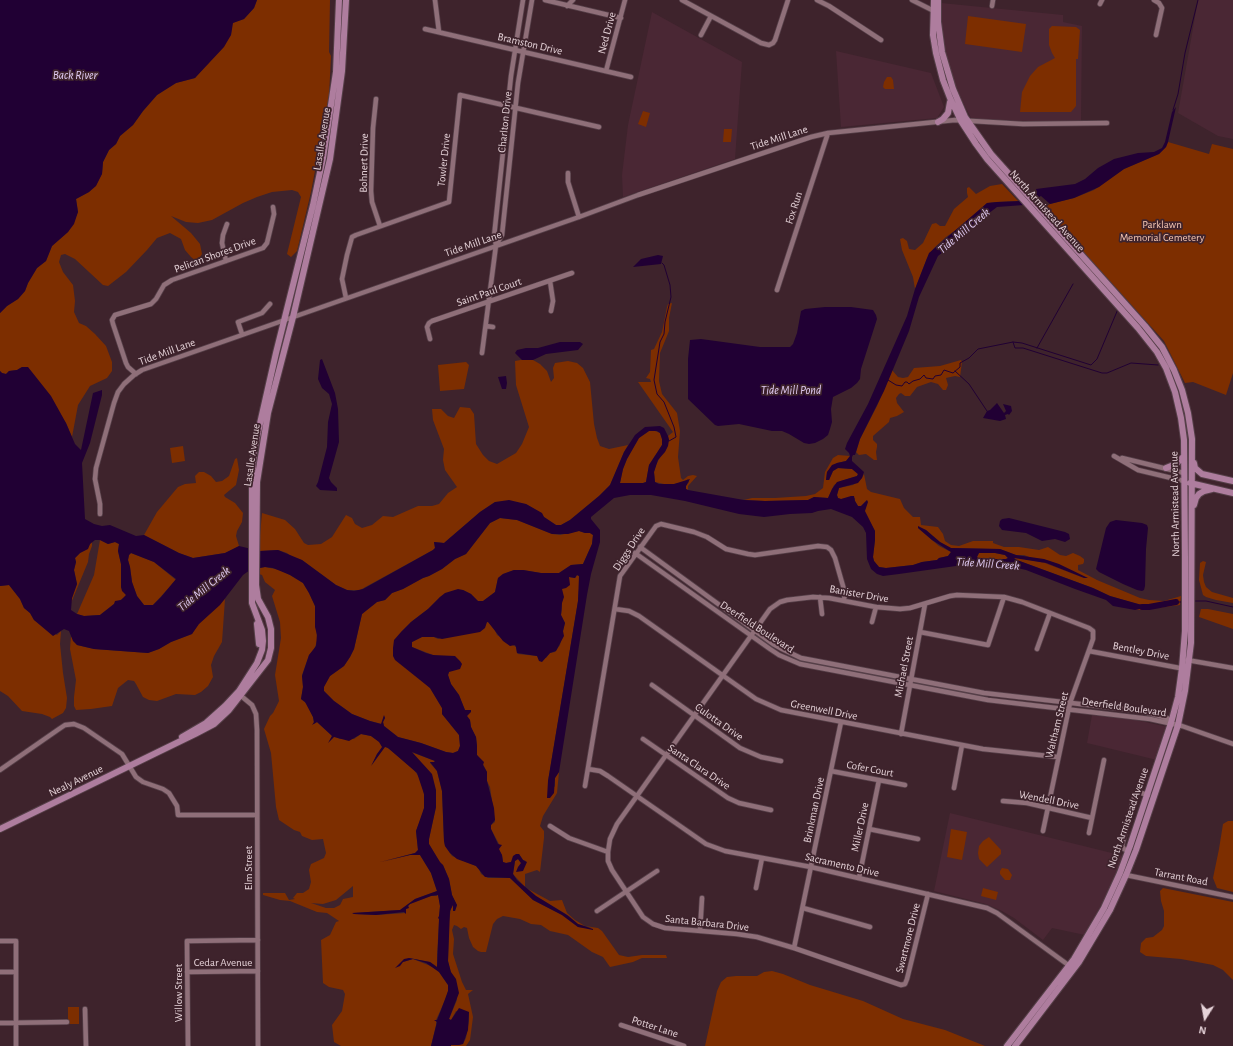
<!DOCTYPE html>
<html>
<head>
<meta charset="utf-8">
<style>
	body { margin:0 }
	#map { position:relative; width:1233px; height:1046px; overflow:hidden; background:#3e232c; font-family:"Alegreya Sans",sans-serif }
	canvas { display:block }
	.north { position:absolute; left:1185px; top:998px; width:40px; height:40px; -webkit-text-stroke:3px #3e232c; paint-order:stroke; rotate:191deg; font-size:11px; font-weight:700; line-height:16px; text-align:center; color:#e5d2d8 }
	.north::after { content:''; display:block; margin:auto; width:14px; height:18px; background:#e5d2d8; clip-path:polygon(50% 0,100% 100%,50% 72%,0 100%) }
</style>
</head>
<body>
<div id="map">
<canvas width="1233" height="1046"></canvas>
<div class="north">N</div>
</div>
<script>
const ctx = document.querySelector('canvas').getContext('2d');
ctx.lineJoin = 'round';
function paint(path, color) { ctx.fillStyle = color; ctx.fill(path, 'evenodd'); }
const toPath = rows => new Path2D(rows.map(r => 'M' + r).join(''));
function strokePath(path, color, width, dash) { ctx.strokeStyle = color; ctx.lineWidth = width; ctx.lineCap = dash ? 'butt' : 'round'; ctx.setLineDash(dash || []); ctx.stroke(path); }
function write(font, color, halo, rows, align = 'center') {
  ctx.font = font + ' "Alegreya Sans",sans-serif'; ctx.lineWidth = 3.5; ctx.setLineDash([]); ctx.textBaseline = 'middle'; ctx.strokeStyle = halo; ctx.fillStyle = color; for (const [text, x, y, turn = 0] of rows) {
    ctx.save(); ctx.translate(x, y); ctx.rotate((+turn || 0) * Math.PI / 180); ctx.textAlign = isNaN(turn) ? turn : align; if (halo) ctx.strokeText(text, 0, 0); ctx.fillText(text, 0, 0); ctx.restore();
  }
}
paint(toPath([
	[1198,0,1233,0,1233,139,1218,136,1178,113],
	[941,3,1063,15,1063,22,1082,26,1081,122,972,120,957,91,947,61,942,31],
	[652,12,742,62,735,159,623,197,622,175,628,125],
	[836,51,931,73,944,107,937,118,841,127],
	[1092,715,1127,718,1168,727,1157,760,1087,743],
	[950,813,1124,856,1109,891,1085,935,1052,928,1043,940,1014,918,1002,911,986,904,934,891]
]), '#4a2734');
paint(toPath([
	[257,0,330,0,329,52,331,56,329,96,311,192,297,251,291,257,287,254,301,197,298,192,292,190,272,192,257,197,243,203,212,220,198,223,186,222,171,216,191,233,200,244,202,254,199,259,196,261,191,257,185,250,181,239,170,233,157,238,147,250,126,272,108,286,103,285,75,259,65,254,61,255,59,262,63,272,73,285,75,301,74,312,79,323,86,326,95,334,106,346,112,362,112,371,107,378,90,386,78,405,72,437,66,423,22,367,17,370,9,371,6,374,2,373,0,371,0,313,7,306,18,299,25,291,28,283,37,268,46,261,52,246,68,232,78,212,76,199,89,192,102,174,103,162,109,150,116,144,120,136,133,125,143,111,157,95,176,83,195,78,231,35,232,23,244,19,254,8],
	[968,16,1026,24,1022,52,965,44],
	[1052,26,1076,27,1080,30,1078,59,1076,59,1076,106,1071,112,1020,112,1022,92,1030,76,1038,67,1055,58,1052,53,1049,45,1049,29],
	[887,77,891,77,893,80,894,89,885,89,883,87,884,82],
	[643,111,650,113,646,127,638,124],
	[724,129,732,129,731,142,723,142],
	[1168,142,1209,154,1212,144,1233,149,1233,373,1226,395,1193,382,1185,383,1164,341,1044,208,1050,204,1074,198,1094,190,1124,169,1159,154,1166,147],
	[1002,184,1018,201,997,202,987,203,971,219,946,237,934,248,927,258,915,289,913,277,902,250,900,239,903,238,907,241,909,249,915,250,923,243,932,224,936,223,940,226,945,226,954,209,968,197,967,193,967,188,969,187,976,194,990,186],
	[672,303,669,318,669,331,660,353,659,381,662,394,677,413,680,431,678,457,681,478,683,480,688,476,693,475,697,476,688,486,688,490,686,489,686,486,689,482,688,479,684,482,674,484,664,484,655,482,654,472,656,465,669,440,668,436,673,432,638,382,651,382,650,379,646,378,650,372,651,350,654,349,662,332,667,307,668,304],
	[526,359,533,360,540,364,547,371,551,382,554,378,553,368,555,363,568,361,577,363,583,368,590,382,594,424,597,438,600,446,609,449,628,445,624,452,610,485,599,496,570,520,561,525,556,525,544,517,541,513,526,504,495,502,480,512,444,543,434,542,435,548,433,550,360,590,347,590,336,585,302,560,292,557,287,553,278,550,260,551,260,535,262,513,285,520,295,529,304,543,308,545,321,544,332,537,346,515,352,518,355,524,362,528,372,525,383,516,393,517,418,506,432,506,439,504,448,493,457,487,445,470,443,460,444,449,433,420,432,409,441,409,448,416,454,418,460,407,470,408,474,414,476,444,483,455,489,461,497,464,516,453,522,444,529,427,516,385,515,361],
	[961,360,962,362,960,377,955,376,946,378,948,385,946,390,943,390,938,384,931,382,917,387,910,396,905,396,901,393,899,394,896,398,897,403,904,412,897,416,890,418,889,422,873,436,873,440,877,444,877,447,876,452,877,460,874,460,866,454,859,455,856,452,860,439,877,406,892,370,898,377,903,378,908,377,914,368,940,366],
	[466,362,469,365,464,389,440,391,438,365],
	[649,431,655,431,660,433,662,439,662,445,649,465,646,482,643,483,620,483,623,469,627,459,639,438],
	[183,446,185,461,172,463,170,448],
	[838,455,850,456,846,461,837,463,827,472,826,480,829,480,833,471,838,468,852,469,858,474,857,476,841,481,834,485,828,498,814,497,808,500,765,501,744,500,752,498,775,498,806,496,815,494,823,488,825,472,833,458],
	[237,458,239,470,236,485,224,495,225,497,235,503,243,513,242,522,237,531,236,536,239,546,225,553,193,558,179,553,144,535,157,512,178,487,185,484,196,483,195,476,199,472,204,472,211,476,216,482,222,481,229,476,235,459],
	[864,474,867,489,871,492,900,499,904,508,913,517,920,517,921,525,938,527,943,534,945,541,951,545,959,546,973,541,993,541,993,543,1004,547,1019,547,1039,550,1048,547,1060,555,1066,556,1073,553,1080,556,1084,559,1084,562,1083,564,1078,565,1078,570,1097,580,1140,598,1149,600,1164,601,1181,596,1180,605,1143,610,1135,610,1148,607,1110,596,1093,588,1014,559,1014,558,1019,558,1046,563,1084,578,1024,555,1016,555,1000,549,951,548,940,542,926,530,918,528,939,546,951,552,948,556,939,558,937,560,922,562,913,565,886,568,879,567,874,561,873,557,875,540,875,531,864,511,867,500,861,506,858,506,855,501,855,498,841,499,838,498,837,495,839,488,853,485,862,478],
	[500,518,517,520,552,534,560,535,579,531,585,533,590,533,593,535,592,544,583,564,571,565,559,573,541,573,523,570,514,570,503,574,498,578,495,592,483,601,478,601,471,594,463,590,440,597,428,609,411,622,401,632,420,679,430,688,442,708,442,714,459,735,460,746,458,751,453,753,446,752,421,743,398,737,384,726,383,722,385,718,384,716,382,724,370,721,352,714,334,701,324,691,324,686,330,676,344,666,350,657,354,649,362,614,377,602,385,600,392,593,403,589,423,578,429,576,442,569,455,559,466,554,490,523],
	[100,540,108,544,115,542,119,544,118,551,121,564,121,587,126,595,125,597,114,604,100,615,84,616,77,614,94,575],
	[92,541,92,546,89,554,88,562,71,603,72,598,77,584,74,570,76,562,75,558,80,553,87,549],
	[131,553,154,562,176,580,153,605,144,605,137,596,132,582,130,567,128,560,129,555],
	[979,553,995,553,1005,555,1008,558,1006,559,995,559,978,558,977,557],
	[1203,561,1206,562,1203,575,1204,582,1206,587,1212,592,1233,598,1233,603,1216,600,1206,597,1203,595,1199,580,1200,563],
	[265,567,280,570,290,575,303,583,309,593,315,606,317,641,314,650,309,655,302,675,303,687,301,699,307,704,313,717,314,724,317,722,318,723,330,734,332,736,329,742,334,736,340,739,354,739,361,734,371,736,380,742,383,747,377,754,372,765,385,746,393,752,414,770,419,777,423,786,425,804,423,813,416,831,418,850,415,853,382,862,410,855,420,855,431,873,437,891,415,899,400,910,353,913,354,914,376,915,406,913,406,909,409,907,408,906,410,904,431,896,437,896,438,894,440,906,437,955,437,967,430,962,409,958,403,962,413,959,433,967,439,972,448,985,448,991,446,998,436,1020,436,1025,431,1046,341,1046,334,1042,332,1025,342,1011,345,994,343,990,329,987,323,983,321,940,330,935,336,922,339,921,327,913,317,912,290,901,280,900,263,895,263,893,285,893,289,900,295,899,293,898,297,893,303,893,309,889,311,882,309,870,311,864,324,858,326,853,323,839,312,840,302,836,300,832,294,830,279,820,276,807,271,753,264,729,270,716,273,713,279,701,275,675,281,638,280,622,272,596,275,590,265,582,262,575,259,574,259,568],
	[353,886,353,897,343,899,340,905,334,908,326,908,311,903,323,904,336,900],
	[577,575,580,577,578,601,548,781,555,787,555,778,559,772,557,793,543,816,540,826,544,831,544,838,540,872,537,870,525,874,525,887,513,874,515,861,518,859,521,863,526,861,523,860,519,854,511,862,506,863,503,862,502,855,498,849,499,844,491,829,491,825,495,822,490,787,487,781,487,772,481,760,477,755,477,746,476,737,471,727,470,720,467,716,469,711,465,710,459,695,451,684,448,675,449,672,433,655,412,647,411,644,412,642,422,637,434,637,438,639,488,622,493,626,497,635,516,647,517,653,518,654,537,656,546,658,550,653,555,652,560,645,561,640,563,636,563,631,565,623,561,615,562,609,561,589,569,577,575,578],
	[9,585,20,599,24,608,30,613,34,620,57,635,61,631,60,644,63,673,67,698,66,708,63,713,52,719,50,717,42,714,22,711,8,696,0,691,0,586],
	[225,599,222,642,214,656,211,665,213,677,208,686,201,692,195,695,176,694,157,701,149,700,143,697,136,684,134,681,128,680,118,688,112,706,91,709,76,710,74,706,74,697,76,680,70,649,71,636,77,645,94,649,148,653,159,649,171,642,192,634,198,624],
	[1201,609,1208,609,1233,614,1233,629,1199,617],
	[411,752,435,761,434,762,430,762,430,763,437,771,442,791,444,841,445,846,452,856,476,866,479,869,481,874,488,878,510,878,533,900,562,915,578,927,592,928,578,924,569,916,536,896,528,889,550,901,562,900,567,913,575,920,585,926,598,928,602,931,619,955,628,957,642,955,666,955,667,958,642,958,633,962,610,967,603,957,592,952,568,935,550,931,541,925,531,924,520,919,503,916,497,919,493,924,486,952,481,952,478,951,473,947,469,938,467,928,464,927,461,929,457,926,454,925,452,930,454,939,453,954,462,982,466,990,473,990,468,994,473,1017,470,1040,466,1046,451,1046,451,1045,463,1044,466,1038,469,1021,469,1012,456,1011,451,1020,449,1019,457,1000,448,961,449,921,451,908,453,904,453,910,455,911,457,905,452,895,449,879,443,865,440,863,429,844,429,839,436,807],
	[1228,821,1233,821,1233,892,1217,888,1213,878,1219,849,1223,824],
	[951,829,967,832,962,860,947,857],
	[989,837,1001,850,1001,854,987,867,979,859,978,853,979,846,983,841],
	[1002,868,1008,869,1012,875,1010,880,1005,880,1000,874,1000,871],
	[983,888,998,892,996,900,981,896],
	[1163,888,1233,902,1233,980,1223,970,1213,965,1181,959,1146,956,1140,952,1141,943,1146,938,1153,937,1162,930,1164,926,1164,911,1161,901,1160,891],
	[772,971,783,974,810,985,863,1001,903,1019,945,1030,985,1046,705,1046,717,991,721,982,727,977,736,976,757,976,764,972],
	[68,1007,79,1007,79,1024,68,1024]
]), '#7d2e00');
paint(toPath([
	[0,0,257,0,254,8,244,19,233,23,231,35,224,47,195,78,176,83,157,95,143,111,133,125,120,136,116,144,109,150,103,162,102,174,96,186,89,192,76,199,78,212,74,224,68,232,52,246,46,261,37,268,28,283,25,291,18,299,7,306,0,313],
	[1176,107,1168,142,1166,147,1159,154,1124,169,1099,187,1074,198,1050,204,1041,196,1024,205,997,207,980,220,957,241,938,256,919,297,909,331,884,391,860,439,856,452,855,455,853,455,852,457,852,461,864,472,862,478,858,483,839,488,837,495,838,498,841,499,851,496,854,496,855,501,858,506,861,506,867,500,868,502,865,511,875,531,875,540,873,557,874,561,879,567,886,568,913,565,922,562,937,560,939,558,948,556,951,552,932,540,918,528,918,526,926,530,940,542,951,548,1000,549,1016,555,1044,559,1059,564,1088,578,1084,578,1046,563,1014,558,1017,560,1093,588,1110,596,1149,607,1135,610,1113,606,1106,600,1075,589,1026,570,1013,567,1001,565,963,565,899,574,883,576,877,574,871,569,867,559,866,533,863,527,852,517,831,509,818,511,812,513,790,514,764,517,739,514,685,501,651,495,630,495,614,498,591,517,591,519,600,530,600,542,591,574,587,595,559,772,555,778,554,793,550,798,547,798,548,781,578,601,579,576,577,575,575,578,569,577,570,585,566,588,562,589,564,597,562,603,561,615,565,623,563,631,564,636,556,651,550,653,542,662,539,661,537,656,517,653,516,647,515,645,510,646,503,641,488,622,487,622,485,628,480,632,442,639,434,637,422,637,412,642,412,647,426,653,433,655,455,656,460,661,462,664,460,669,449,672,448,675,451,684,459,695,465,710,471,710,471,712,467,716,470,720,471,727,476,737,477,746,477,755,484,762,483,765,487,772,487,781,494,808,495,820,491,825,491,829,498,844,502,845,499,849,502,855,503,862,506,863,511,862,513,856,516,854,519,854,523,860,527,862,523,871,516,872,518,867,521,863,518,859,515,861,513,874,517,880,536,896,567,915,578,924,593,929,593,930,578,927,562,915,533,900,510,878,485,877,476,866,457,859,450,853,445,846,444,841,442,791,437,771,430,762,434,762,435,761,412,752,432,774,436,790,436,807,429,839,429,844,440,862,443,865,449,879,452,895,457,905,455,911,453,911,453,905,450,911,448,961,451,972,456,979,459,993,449,1019,451,1020,459,1008,469,1012,468,1030,463,1044,459,1045,451,1045,451,1046,431,1046,437,1022,434,1020,437,1020,441,1010,448,991,448,985,439,972,426,963,413,959,403,962,400,966,395,968,404,959,409,958,430,962,437,967,439,919,438,918,439,916,440,906,438,895,431,896,410,904,408,906,409,908,406,909,406,914,404,912,376,915,354,914,352,913,400,910,415,899,437,891,431,873,420,855,410,855,380,862,415,853,418,850,416,831,424,808,424,794,417,773,388,748,385,747,371,766,377,754,382,747,379,742,371,736,361,734,349,741,334,737,328,743,332,736,330,734,317,722,312,725,314,722,313,717,305,702,301,699,303,687,302,676,309,655,316,646,317,635,315,627,315,606,309,593,303,583,290,575,273,568,265,567,250,570,243,575,220,605,199,624,192,634,171,642,159,649,148,653,94,649,77,645,73,641,69,631,64,629,53,636,34,620,30,613,24,608,20,599,9,585,0,586,0,371,2,373,6,374,9,371,17,370,22,367,28,367,51,396,66,423,75,444,81,450,93,393,102,390,102,395,90,443,82,463,85,519,94,524,102,526,110,525,136,536,144,535,179,553,193,558,225,553,239,546,260,551,278,550,302,560,336,585,347,590,354,591,363,589,433,550,435,548,434,542,444,543,480,512,495,502,509,500,526,504,542,513,544,517,556,525,561,525,570,520,599,496,610,485,624,452,635,435,645,427,660,426,664,428,668,436,669,440,668,446,665,452,658,460,654,472,655,482,659,484,674,484,690,479,686,486,686,489,688,490,744,500,765,501,808,500,814,497,828,498,832,489,837,482,857,476,858,474,852,469,838,468,833,471,829,480,826,480,827,472,832,465,837,463,846,461,850,456,849,453,845,449,847,443,868,404,907,316,915,289,929,253,987,203,997,202,1021,201,1037,193,1036,189,1075,184,1085,179,1098,168,1114,159,1138,153,1154,152,1162,148,1165,142,1172,112],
	[649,431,657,431,660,433,662,439,662,445,649,465,646,482,643,483,620,483,623,469,627,459,639,438],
	[500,518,517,520,552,534,568,534,579,531,585,533,590,533,593,535,592,544,583,564,571,565,559,573,541,573,523,570,514,570,503,574,498,578,495,592,483,601,478,601,471,594,463,590,458,589,445,593,440,597,428,609,411,622,401,632,394,640,393,648,393,656,395,660,430,688,442,708,442,714,459,735,460,746,458,751,453,753,446,752,421,743,398,737,384,726,383,722,385,718,384,715,381,724,370,721,352,714,334,701,324,691,324,687,330,676,344,666,350,657,354,649,362,614,377,602,385,600,392,593,403,589,423,578,429,576,442,569,455,559,466,554,490,523],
	[95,540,100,540,108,544,115,542,119,544,118,551,121,564,121,587,122,591,126,595,121,600,115,601,114,604,100,615,84,616,77,614,71,610,72,598,77,584,74,570,76,562,75,558,80,553,88,549,90,544],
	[131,553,154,562,176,579,161,597,153,605,144,605,137,596,132,582,130,567,128,560,129,555],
	[979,553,995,553,1005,555,1008,558,1006,559,995,559,978,558,977,557],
	[658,255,663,256,661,264,633,267,641,259],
	[825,307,851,307,873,310,876,315,877,319,861,369,860,379,857,383,851,388,833,397,831,409,832,422,830,429,828,435,823,439,815,443,809,444,804,443,789,434,782,431,772,431,739,424,718,426,715,425,688,399,688,359,690,340,701,339,760,347,790,347,793,344,797,333,801,311,805,309],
	[560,342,580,342,583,344,578,350,546,354,533,360,522,360,515,353,517,350,526,348,538,348],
	[322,359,335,393,338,409,339,442,329,478,331,482,337,488,337,491,320,490,316,486,318,482,327,447,328,422,332,404,329,394,322,388,318,379,320,360],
	[506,376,507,383,506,389,502,389,498,377],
	[997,403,1004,413,1006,411,1003,404,1011,406,1012,411,1009,415,1008,414,1005,415,1006,419,1000,421,983,418,987,411,990,410],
	[1009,518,1065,532,1069,534,1070,539,1065,542,1055,539,1042,541,1026,533,1002,530,999,526,1000,521,1002,519],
	[1116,520,1142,523,1147,525,1148,528,1146,549,1145,586,1144,590,1142,591,1137,590,1123,584,1099,572,1096,569,1106,528,1110,522]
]), '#210034');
strokePath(toPath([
	[1173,110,1178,94,1185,53,1198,0],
	[662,263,664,265,670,285,671,297,665,322,664,334,660,342,654,380,657,394,664,402,674,427,676,437,669,441],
	[1013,342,1015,348,1023,348,1102,373,1107,373,1131,363,1158,365],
	[1037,348,1073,284],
	[955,371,969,384,987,411],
	[888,380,896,385,902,386,905,382,907,382,909,384,913,381,920,379,924,375,926,378,933,379,935,376,941,375,944,370,953,373,960,367,960,363,969,358,978,349,1013,342,1022,343,1091,365,1097,359,1118,309],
	[1194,601,1206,601,1233,607],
	[1176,602,1183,602]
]), '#210034', 1);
strokePath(toPath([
	[1142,607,1149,607,1176,602]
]), '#210034', 6);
const minor = toPath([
	[435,0,439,32],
	[545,0,621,18],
	[682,0,761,43,769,45,773,43,775,40,788,0],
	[817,0,829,6,881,40],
	[912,0,936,12],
	[1154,0,1159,3,1162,8,1156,35],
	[1100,4,1102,0],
	[567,6,573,0],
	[992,6,993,0],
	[425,29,631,77],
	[701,35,711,16],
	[606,71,625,0],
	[376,99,373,128,371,191,372,202,380,226],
	[568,173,568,182,579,217],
	[496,245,502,235,518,83,532,0],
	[226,261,222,243,223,235,227,224],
	[550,281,553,301,551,311],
	[777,290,828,133],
	[346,298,342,279,347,255,352,237,356,235,449,202,460,95,599,127],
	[486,326,493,327],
	[242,334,238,322,262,313,270,304],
	[430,339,427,327,429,323,432,321,572,273],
	[482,353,496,245,494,237,511,76,523,0],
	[136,374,128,367,126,363,113,324,112,320,115,315,151,304,156,299,164,285,172,280,263,248,267,243,274,214,273,207],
	[1114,456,1138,470,1184,481],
	[1122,458,1184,473],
	[100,514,100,504,95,479,96,468,114,403,118,392,124,384,134,375,142,370,579,217,638,195,811,137,828,133,955,120,1023,124,1107,123],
	[640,547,773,644,782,649,801,658,984,693,1141,711,1167,718,1171,723],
	[635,553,770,649,779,655,800,664,988,700,1150,719,1182,726,1233,744],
	[820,597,822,614],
	[615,609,629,611,639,616,756,699,781,710,983,749,1058,757],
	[872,622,876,607],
	[920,632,988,645,1004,597],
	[1037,649,1050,613],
	[1089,651,1185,669],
	[1187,660,1233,668],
	[652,685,740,748,761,757,781,761],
	[240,695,252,705,256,714,257,730,258,1046],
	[901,734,925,604],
	[643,739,728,798,739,803,771,810],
	[588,769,600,771,608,776,706,844,725,851,811,867,987,908,997,913,1071,967],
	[0,770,59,729,65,725,74,724,84,728,122,754,136,777,143,782,163,789,169,793,177,806,178,815,257,815],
	[831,771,905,785],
	[585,786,620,576,656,526,661,524,694,532,707,537,726,549,748,554,755,555,818,546,827,547,831,550,835,558,845,593,844,600],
	[954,788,962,745],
	[1003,801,1027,803,1092,818],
	[550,826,569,838,608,852,608,861,612,870,643,917,653,924,665,928,737,934,757,937,794,948,901,985,905,984,907,979,928,894],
	[869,829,918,839],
	[1089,833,1104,760],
	[1128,851,1124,849,1122,846,1129,815,1135,795,1138,792,1148,795],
	[608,852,610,839,617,824,770,609,780,602,787,600,813,597,829,598,876,607,900,609,910,608,950,596,957,595,1004,597,1022,602,1089,628,1093,631,1093,639,1070,703,1043,831],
	[1126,875,1233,897],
	[859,878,879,780],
	[756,888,762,858],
	[803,908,870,927],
	[597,911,657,871],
	[700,931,702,898],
	[0,941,16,941,16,1046],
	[794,948,841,722],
	[0,972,16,972],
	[187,972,258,971],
	[85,1009,86,1046],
	[0,1023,67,1022],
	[621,1025,684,1046],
	[188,1046,187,941,258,940]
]);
const major = toPath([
	[934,0,933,35,936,53,943,80,950,98,961,121,976,144,987,159,1138,328,1157,352,1166,368,1175,392,1181,418,1184,440,1185,558,1185,631,1182,668,1178,697,1171,723,1130,846,1120,873,1104,908,1074,959,1007,1046],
	[938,0,938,22,942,52,953,89,965,117,991,154,1145,326,1162,347,1174,370,1182,390,1188,413,1192,439,1191,643,1185,691,1178,725,1136,850,1126,875,1110,910,1079,962,1015,1046],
	[938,122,943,119,948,113,950,102],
	[1194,463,1195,468,1202,474,1233,481],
	[1166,468,1176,464,1184,456],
	[1190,483,1233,493],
	[1194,505,1196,498,1199,494,1204,491,1212,489],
	[257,624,259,644],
	[182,737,206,723,225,706,239,691,257,663,262,650,263,641,262,630,252,603,252,480,254,450,276,353,313,205,323,158,336,72,339,0],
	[0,829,195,734,214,724,229,710,268,660,271,648,271,629,268,617,258,599,256,585,257,482,268,413,293,317,330,159,342,71,346,0]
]);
strokePath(minor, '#553f48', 6);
strokePath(major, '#553f48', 8);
strokePath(minor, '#8f6f79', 4.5);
strokePath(major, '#ae7d9e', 6);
write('11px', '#e5d2d8', '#3e232c', [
	["Ned Drive",607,33,-75],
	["Bramston Drive",530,44,13],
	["Charlton Drive",505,122,-84],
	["Tide Mill Lane",779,138,-18],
	["Lasalle Avenue",322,139,-81],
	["Towler Drive",444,160,-84],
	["Bohnert Drive",364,163,-89],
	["Fox Run",794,208,-72],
	["North Armistead Avenue",1047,211,48],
	["Tide Mill Lane",473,244,-19],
	["Pelican Shores Drive",215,255,-20],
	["Saint Paul Court",489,292,-19],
	["Tide Mill Lane",167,352,-20],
	["Lasalle Avenue",252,455,-82],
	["North Armistead Avenue",1175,504,-91],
	["Diggs Drive",629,549,-57],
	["Banister Drive",859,594,10],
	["Deerfield Boulevard",757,627,33],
	["Bentley Drive",1141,651,11],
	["Michael Street",904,667,-79],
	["Deerfield Boulevard",1124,707,8],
	["Greenwell Drive",824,710,11],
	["Culotta Drive",719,722,35],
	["Waltham Street",1057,725,-76],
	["Santa Clara Drive",699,767,34],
	["Cofer Court",870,769,11],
	["Nealy Avenue",76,781,-26],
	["Wendell Drive",1049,800,11],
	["Brinkman Drive",814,810,-78],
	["North Armistead Avenue",1128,818,-71],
	["Miller Drive",860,827,-78],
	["Sacramento Drive",842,865,13],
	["Elm Street",249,868,-90],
	["Tarrant Road",1181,877,11],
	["Santa Barbara Drive",707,923,6],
	["Swartmore Drive",908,938,-76],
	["Cedar Avenue",223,963],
	["Willow Street",179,993,-90],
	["Potter Lane",655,1027,18]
]);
write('11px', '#f5c6b2', '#3e232c', [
	["Parklawn",1162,225],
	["Memorial Cemetery",1162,238]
]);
write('italic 12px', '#e1cbf4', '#3e232c', [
	["Back River",75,75],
	["Tide Mill Creek",964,231,-40],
	["Tide Mill Pond",791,390],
	["Tide Mill Creek",988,564,4],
	["Tide Mill Creek",204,589,-39]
]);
</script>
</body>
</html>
